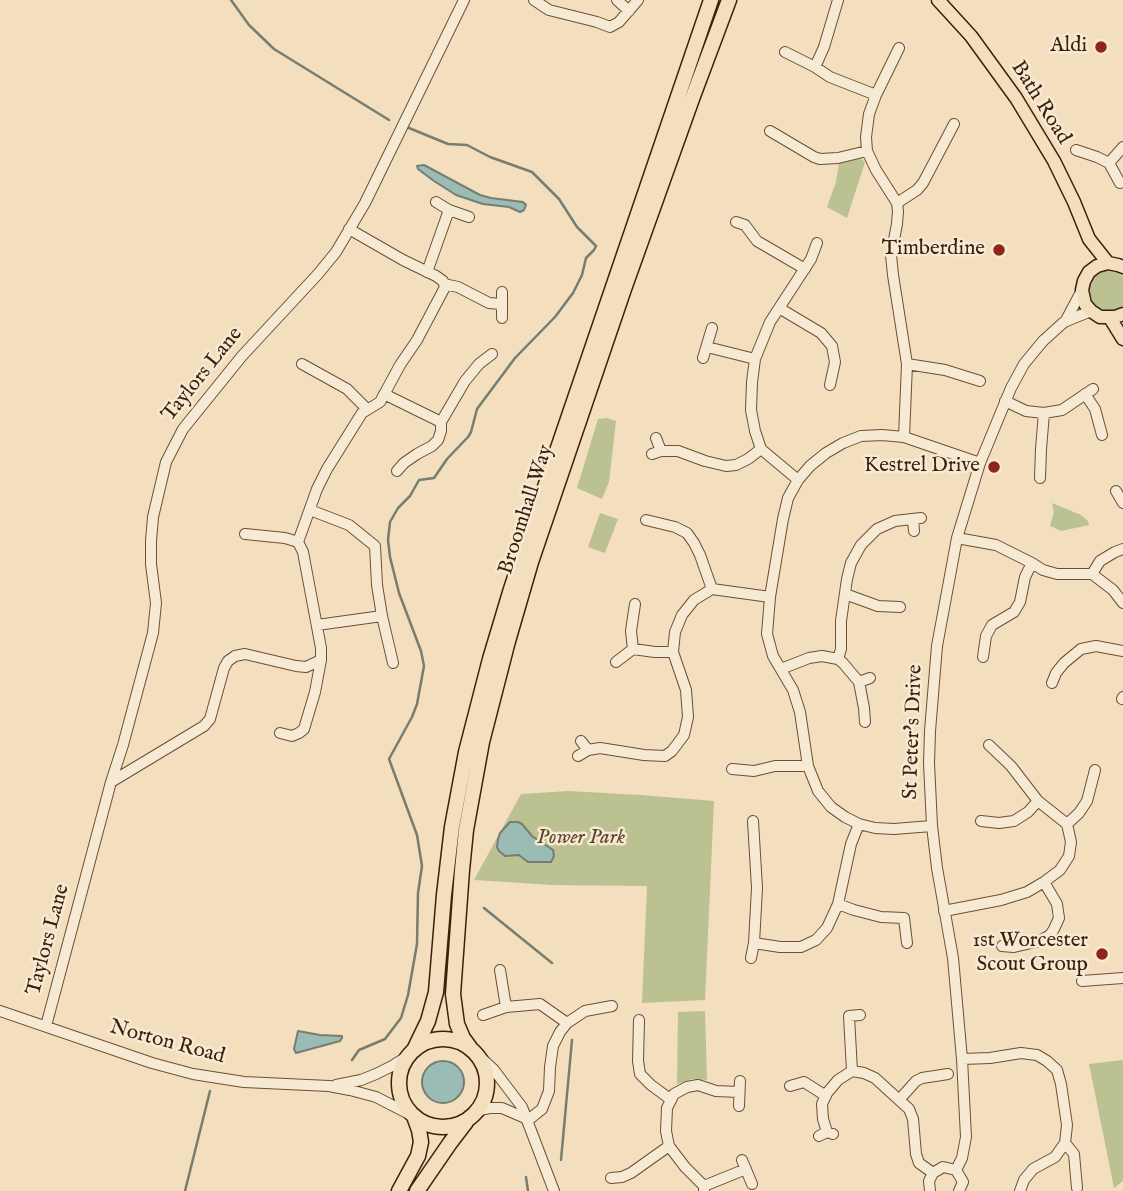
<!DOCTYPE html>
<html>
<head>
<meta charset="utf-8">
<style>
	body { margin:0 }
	canvas { display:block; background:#f3debd }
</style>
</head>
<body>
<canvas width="1123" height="1191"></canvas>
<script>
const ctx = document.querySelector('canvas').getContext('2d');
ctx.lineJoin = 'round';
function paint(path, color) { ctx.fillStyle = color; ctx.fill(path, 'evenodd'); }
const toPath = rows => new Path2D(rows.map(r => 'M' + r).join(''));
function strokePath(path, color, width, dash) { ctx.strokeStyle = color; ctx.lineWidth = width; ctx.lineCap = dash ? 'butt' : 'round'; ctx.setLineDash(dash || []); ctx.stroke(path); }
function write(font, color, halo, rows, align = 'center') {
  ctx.font = font + ' "IM FELL English",serif'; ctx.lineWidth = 5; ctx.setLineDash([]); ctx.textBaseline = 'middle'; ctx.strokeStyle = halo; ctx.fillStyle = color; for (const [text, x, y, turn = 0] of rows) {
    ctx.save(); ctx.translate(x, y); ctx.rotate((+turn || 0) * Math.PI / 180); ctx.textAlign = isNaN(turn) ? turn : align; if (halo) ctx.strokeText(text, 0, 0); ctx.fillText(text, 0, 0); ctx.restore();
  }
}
paint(toPath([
	[858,159,861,159,865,162,847,218,827,207,836,182,839,163],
	[1111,270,1123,276,1123,307,1118,311,1105,312,1093,306,1089,300,1088,292,1088,285,1097,274,1104,271],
	[607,418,616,421,609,482,602,499,577,488,598,419],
	[1052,503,1081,515,1088,521,1089,525,1061,531,1050,526,1054,512],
	[600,513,618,519,605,553,588,547],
	[568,791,641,795,714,801,705,1000,642,1003,647,886,552,885,474,880,521,794],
	[705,1011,707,1080,692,1079,677,1084,678,1012],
	[1123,1060,1123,1181,1114,1188,1089,1064]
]), '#bbc191');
const water = toPath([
	[424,165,480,195,491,198,523,202,526,205,524,210,520,212,509,207,483,204,456,195,434,181,418,169,417,166,424,165],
	[510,822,518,822,522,824,532,836,553,850,554,856,551,862,528,862,519,855,505,856,499,851,497,847,498,839,500,833,510,822],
	[298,1031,320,1035,342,1036,342,1038,340,1041,296,1053,294,1049,298,1031],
	'422 1082a21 21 0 1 1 42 0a21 21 0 1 1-42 0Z'
]);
paint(water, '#9bbcb5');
strokePath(water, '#767d71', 2);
strokePath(toPath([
	[231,0,249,25,274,49,389,120],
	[484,908,552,963],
	[352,1060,359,1050,385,1039,401,1018,408,995,417,944,418,893,422,866,417,835,389,759,412,717,417,704,424,666,421,651,399,593,390,557,388,540,390,522,398,508,410,496,419,480,434,478,447,459,468,437,471,432,477,409,515,358,555,317,573,293,582,275,586,258,594,250,596,246,577,227,559,199,532,172,490,157,467,145,448,144,409,128],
	[561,1160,572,1040],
	[526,1177,528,1191],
	[185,1191,210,1091]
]), '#767d71', 2.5);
const minor = toPath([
	[534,0,549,10,597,22,610,27,619,22,638,0],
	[617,0,629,11],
	[899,48,876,95,869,114,866,137,867,151,876,170,897,203,898,211,897,224,891,255,893,275,907,364,904,437],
	[785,52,815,67,830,77,876,95],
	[815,67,824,47,838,0],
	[770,131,814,157,820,159,838,158,867,151],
	[1076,150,1097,157,1109,163],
	[1120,183,1109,163,1123,147],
	[436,202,449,210,469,217],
	[897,203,917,190,923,183,954,124],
	[736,222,745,225,757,241,805,269],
	[427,272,449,210],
	[444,284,458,287,489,303,501,304],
	[502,292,502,318],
	[779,308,821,333,832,346,835,362,830,385],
	[1065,322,1082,290],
	[707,347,755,359],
	[703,358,712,328],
	[302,364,347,389,367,409],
	[907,364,945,370,980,381],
	[384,394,441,422,465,381,479,364,492,354],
	[1085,394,1095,409,1102,435],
	[1005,401,1026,411,1044,413,1062,410,1093,389],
	[656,438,661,451],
	[652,454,661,451,678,451,705,461,726,466,736,465,748,459,761,449],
	[397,471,404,463,417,454,432,446,438,440,441,431,441,422],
	[1040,478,1041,449,1044,413],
	[798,480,761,449,755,431,751,410,752,382,755,359,770,322,811,259,817,243],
	[1116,491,1123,503],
	[310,510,349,525,375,546,377,585,382,616],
	[913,519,914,531],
	[646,520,675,527,687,533,694,543,700,555,712,589],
	[245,534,285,538,298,542],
	[957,538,996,545,1032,563,1043,570,1057,574,1092,574,1113,590,1123,603],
	[298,542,317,489,327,469,362,413,380,402,400,365,417,340,445,287,443,281,436,276,403,260,349,229],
	[1092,574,1100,561,1115,552,1123,549],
	[845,594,878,606,900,607],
	[635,604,631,631,633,649,655,652,673,652],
	[317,625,382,616,393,663],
	[983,657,986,636,992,625,1014,612,1020,602,1025,577,1032,563],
	[838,659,841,649,841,621,847,579,851,563,861,545,877,529,895,521,921,518],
	[616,662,633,649],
	[781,669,809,658,822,656,838,659,843,663,859,682,864,708,865,722],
	[859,682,870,678],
	[1052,683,1056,673,1064,663,1081,649,1096,646,1123,651],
	[1122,699,1123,697],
	[280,733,292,736,299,733,304,729,315,692,321,660],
	[581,741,588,750],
	[578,756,588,750,600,748,644,755,665,756,672,751,684,735,688,717,686,690,673,652,675,632,682,615,694,600,712,589,770,597],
	[732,769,754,771,775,766,808,766],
	[111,782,204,726,210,719,224,668,228,661,235,656,245,654,296,666,306,667,321,660,321,648,303,552,298,542],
	[753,821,757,888,754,943,780,947,801,947,816,940,827,928,838,904,851,844,859,824],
	[981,821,999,823,1014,821,1028,812,1038,801],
	[1067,824,1079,813,1087,801,1095,770],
	[932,826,894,829,875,828,859,824,845,817,831,807,818,791,808,766,800,712,793,690,773,656,767,634,770,597,783,519,788,498,798,480,810,466,826,453,843,443,861,436,882,435,904,437,980,463],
	[838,904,854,910,881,917,904,918,907,943],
	[944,911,1001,900,1027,892,1044,882,1060,870,1069,856,1071,842,1067,824,1038,801,1011,766,989,745],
	[1002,946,1014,947,1040,941,1050,935,1054,929,1059,918,1057,904,1044,882],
	[751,958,754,943],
	[500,970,506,1007],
	[1082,981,1123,978],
	[0,1011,152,1063,193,1074,244,1082,329,1086,350,1090,376,1097,413,1116],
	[483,1015,506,1007,540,1004,567,1023],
	[639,1020,638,1061,640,1074,651,1085,670,1099],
	[46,1026,111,782,123,745,153,633,156,603,151,564,151,541,153,517,166,462,183,429,242,356,318,274,336,252,365,203,464,0],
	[479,1056,494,1070,522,1107,554,1191],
	[962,1059,990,1058,1021,1053,1037,1055,1047,1061,1057,1070,1061,1084,1067,1125,1065,1143,1055,1157,1033,1169,1024,1180,1020,1191],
	[852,1071,849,1016,860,1015],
	[336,1085,361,1080,376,1074,392,1066,408,1056],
	[790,1086,804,1082,826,1096],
	[899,1100,916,1081,922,1078,948,1074],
	[739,1106,740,1081],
	[477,1111,490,1108,502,1108,525,1118],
	[527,1121,542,1109,549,1091,550,1067,553,1046,560,1032,567,1023,585,1011,612,1006],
	[827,1132,823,1119,822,1104,827,1093,838,1080,852,1071,864,1073,875,1078,909,1109,913,1119,916,1154,919,1163,933,1173],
	[819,1136,827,1132,833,1134],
	[1065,1143,1074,1154,1077,1188],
	[742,1160,752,1184],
	[956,1170,962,1158,966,1137,962,1059,953,958,937,868,932,826,929,763,930,731,937,646,957,538,980,463,1011,388,1024,364,1043,341,1064,322,1091,311],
	[611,1178,622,1177,631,1173,669,1146],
	[704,1186,746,1169],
	[704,1191,704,1186,685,1167,669,1146,666,1131,667,1108,674,1094,687,1087,698,1085,716,1091,739,1092],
	[930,1191,929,1181,933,1173,943,1167,956,1170,963,1182,959,1191]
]);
const major = toPath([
	[938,0,971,36,1016,98,1054,161,1074,202,1089,239,1108,263],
	[1123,267,1118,265,1108,263,1097,266,1089,272,1084,281,1082,290,1085,304,1091,311,1100,317,1115,317,1123,314],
	[1110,318,1123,339]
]);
const highway = toPath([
	'399 1083a44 44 0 1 1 88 0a44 44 0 1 1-88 0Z',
	[471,1049,463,1038,457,1024,453,994,462,870,466,830,482,742,508,641,531,562,624,289,692,99,729,0],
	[414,1050,428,1021,436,992,444,895,452,827,466,752,490,659,511,589,558,448,711,0],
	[399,1191,418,1156,421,1142,419,1130,415,1119],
	[417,1191,450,1143,466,1122]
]);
strokePath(minor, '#6b4f38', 12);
strokePath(major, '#3e1f0c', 15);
strokePath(highway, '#3e1f0c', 17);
strokePath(minor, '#f7ead4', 10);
strokePath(major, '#f3debd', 12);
strokePath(highway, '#f3debd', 14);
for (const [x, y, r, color] of [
	[1101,47,7,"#8f2418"],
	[999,250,7,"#8f2418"],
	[994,467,7,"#8f2418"],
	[1102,954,7,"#8f2418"]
]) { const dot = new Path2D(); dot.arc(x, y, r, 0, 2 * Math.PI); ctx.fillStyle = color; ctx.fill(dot); strokePath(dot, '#f7ead4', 2.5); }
write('21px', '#3e1f0c', '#f7ead4', [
	["Aldi",1087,47],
	["Timberdine",985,250],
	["Kestrel Drive",980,467],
	["1st Worcester",1088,942],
	["Scout Group",1088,966]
], 'right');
write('21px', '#3e1f0c', '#f7ead4', [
	["Bath Road",1040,103,58],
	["Taylors Lane",203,375,-51],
	["Broomhall Way",527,510,-72],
	["St Peter's Drive",914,732,-88],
	["Taylors Lane",49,940,-75],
	["Norton Road",167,1043,15]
]);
write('italic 21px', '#5d482d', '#f7ead4', [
	["Power Park",581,839]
]);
</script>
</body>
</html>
